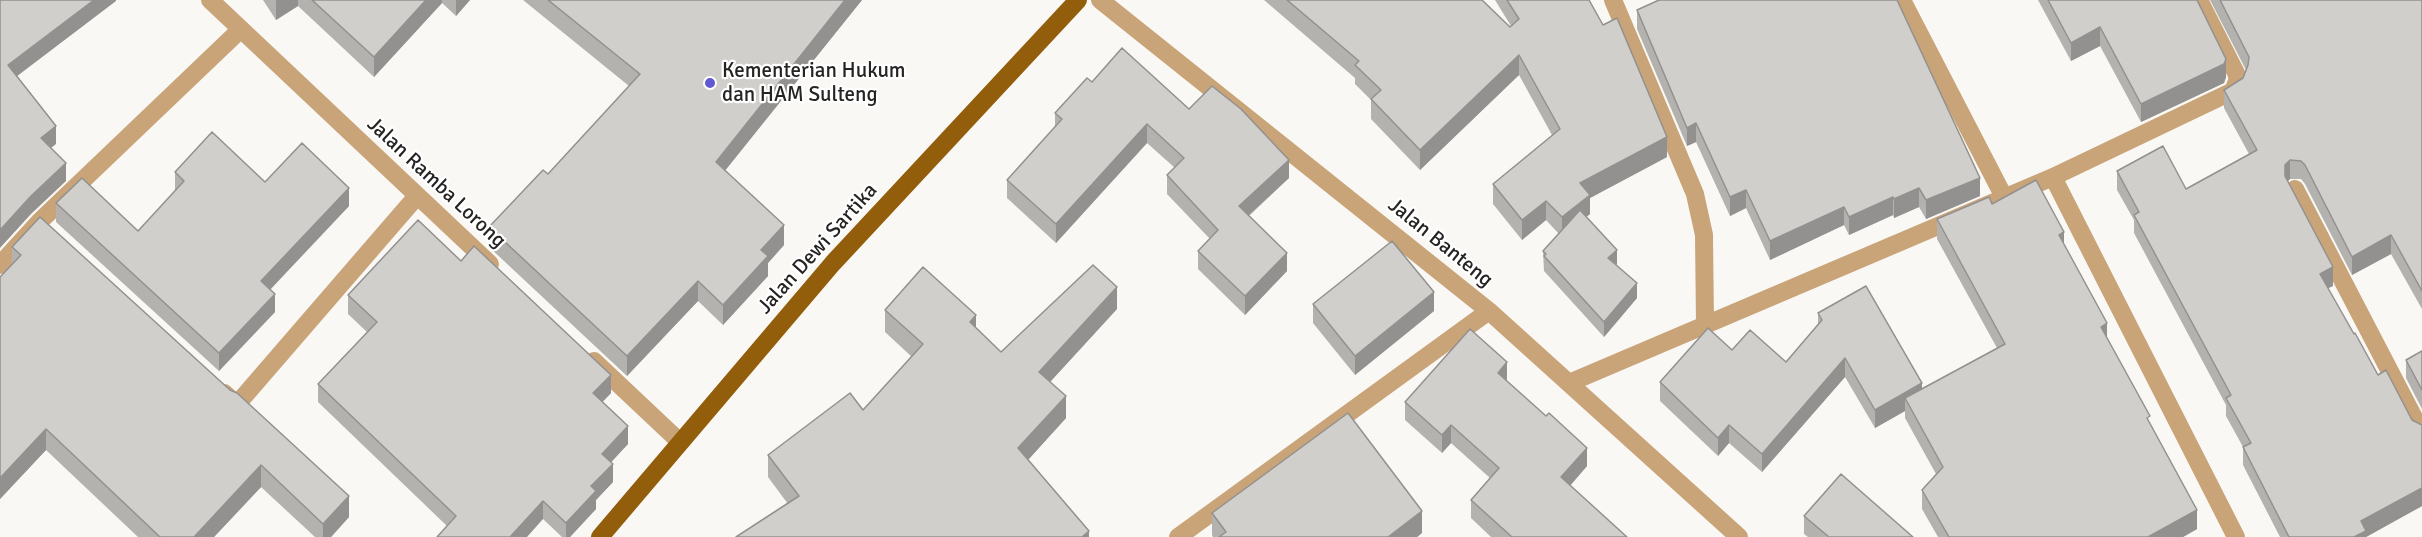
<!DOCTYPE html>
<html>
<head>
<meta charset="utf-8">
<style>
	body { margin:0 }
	canvas { display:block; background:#faf8f5 }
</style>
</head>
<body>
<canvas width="2422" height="537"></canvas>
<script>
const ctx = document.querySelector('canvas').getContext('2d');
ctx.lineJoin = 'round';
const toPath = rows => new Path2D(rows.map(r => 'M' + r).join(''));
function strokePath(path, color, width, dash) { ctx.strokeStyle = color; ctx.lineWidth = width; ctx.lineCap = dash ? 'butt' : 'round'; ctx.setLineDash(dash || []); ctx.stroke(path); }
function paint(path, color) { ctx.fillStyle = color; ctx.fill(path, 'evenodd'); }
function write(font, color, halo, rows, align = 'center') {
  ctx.font = font + ' Signika,sans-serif'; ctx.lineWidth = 4.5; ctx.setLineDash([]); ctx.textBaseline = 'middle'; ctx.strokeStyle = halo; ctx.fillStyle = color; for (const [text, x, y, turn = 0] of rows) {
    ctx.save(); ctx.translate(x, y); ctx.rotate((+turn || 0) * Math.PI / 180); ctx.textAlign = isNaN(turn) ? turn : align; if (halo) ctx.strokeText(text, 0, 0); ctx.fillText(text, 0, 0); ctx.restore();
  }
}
strokePath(toPath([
	[210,0,490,264],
	[1100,0,1489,311,1739,537],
	[1613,0,1695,194,1704,235,1705,324],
	[1902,0,2004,197],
	[2053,177,2236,537],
	[2295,189,2422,433],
	[0,265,39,222,240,30],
	[594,361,680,442],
	[1569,383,2053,177,2233,91,2238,79,2236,73,2199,0],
	[224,393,236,404,239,402,417,196],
	[1178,537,1489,311]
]), '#c9a478', 18);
strokePath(toPath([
	[600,537,833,263,1078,0]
]), '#935e0b', 18);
paint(toPath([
	[263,0,470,0,456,16,442,3,374,77,298,6,276,20],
	[523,0,862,0,725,170,784,245,768,263,768,276,723,325,698,301,627,376,489,247,489,227,548,174,629,86],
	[1264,0,1482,0,1510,27,1511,26,1495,0,1589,0,1667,157,1590,198,1590,214,1586,217,1637,298,1604,337,1544,271,1543,251,1559,234,1546,220,1522,240,1493,204,1493,184,1552,135,1519,75,1420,170,1371,119,1371,100,1355,84,1355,78],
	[2038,0,2197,0,2226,77,2224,83,2141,122,2100,46,2071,61],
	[2210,0,2422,0,2422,309,2391,254,2352,275,2305,184,2301,179,2290,179,2288,181,2333,286,2328,288,2422,506,2366,537,2280,537,2243,465,2243,447,2226,416,2226,405,2134,233,2134,220,2117,190,2117,171,2186,189,2249,154,2224,108,2224,90,2243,78,2246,70],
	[1637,10,1980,196,1926,219,1919,207,1894,218,1893,215,1849,235,1844,225,1770,260,1746,208,1730,216,1696,142,1687,146,1637,29],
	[1092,82,1189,109,1289,178,1249,216,1287,271,1245,315,1198,269,1198,251,1210,239,1167,194,1167,175,1175,168,1147,143,1056,243,1007,198,1007,180,1055,127,1055,113],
	[175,172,265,182,349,206,270,290,275,312,219,371,56,222,56,203,138,231,175,191],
	[1992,204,2064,246,2107,338,2150,424,2197,529,2183,537,1938,537,1922,509,1922,490,1936,474,1905,418,1905,411,1875,428,1845,377,1762,472,1729,443,1718,456,1660,401,1660,382,1732,350,1786,362,1818,325,1818,313,1922,389,1997,348,1937,239,1937,219],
	[12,247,349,517,331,537,315,537,261,487,214,537,138,537,46,450,0,499,0,277,12,264],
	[461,261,611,393,602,402,628,444,611,462,613,482,596,500,596,509,570,537,562,537,543,519,447,526,318,402,318,384,367,332,348,314,348,295],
	[1313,304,1434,311,1355,375,1313,323],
	[1117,309,1050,382,1066,418,1028,460,1089,537,788,504,768,477,768,455,863,410,912,357,885,332,885,310,976,328,1001,352],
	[2422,351,2422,409,2406,378,2406,360],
	[1507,381,1587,466,1570,486,1627,537,1491,537,1471,518,1471,500,1490,478,1451,443,1442,453,1405,420,1405,402],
	[1212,513,1422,533,1417,537,1213,537,1212,535],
	[1804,516,1913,537,1808,537,1804,534]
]), '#b4b2af');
paint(toPath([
	[94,0,116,0,116,1,8,83,8,65],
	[276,0,298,0,298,6,276,20],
	[426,0,442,0,442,3,374,77,374,57],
	[456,0,470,0,456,16],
	[845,0,862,0,716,182,716,162],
	[2100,27,2100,46,2071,61,2071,43],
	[1519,55,1519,75,1420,170,1420,150],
	[2226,59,2226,77,2224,83,2141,122,2141,104],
	[1696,123,1696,142,1687,146,1687,128],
	[1147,124,1147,143,1056,243,1056,224],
	[56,126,56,144,41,156,41,138],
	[1667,137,1667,157,1590,198,1590,214,1562,237,1562,217,1580,183],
	[1289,160,1289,178,1239,224,1239,206],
	[2290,160,2290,179,2285,183,2285,165],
	[66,163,66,181,31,214,0,248,0,230,31,196],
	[1980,178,1980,196,1926,219,1926,200],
	[349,188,349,206,261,299,261,281],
	[1919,188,1919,207,1894,218,1894,199],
	[1746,190,1746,208,1730,216,1730,197],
	[1893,197,1893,215,1849,235,1849,217],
	[1546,201,1546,220,1522,240,1522,220],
	[1844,207,1844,225,1770,260,1770,241],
	[784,225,784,245,768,263,768,276,723,325,723,305,761,250],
	[2064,232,2064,252,2059,235],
	[2391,235,2391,254,2352,275,2352,257],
	[1617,250,1617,265,1608,258],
	[1287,253,1287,271,1245,315,1245,296],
	[2333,267,2333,286,2320,292,2320,274],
	[698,281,698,301,627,376,627,356],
	[1637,283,1637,298,1604,337,1604,322],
	[1117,287,1117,309,1039,394,1039,372],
	[1434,292,1434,311,1355,375,1355,356],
	[275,294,275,312,219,371,219,353],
	[976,315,976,337,970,322],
	[2107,323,2107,342,2101,327],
	[1845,358,1845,377,1762,472,1762,454],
	[1507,362,1507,381,1498,373],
	[611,375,611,393,593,412,593,393],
	[1922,383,1922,401,1905,398,1905,411,1875,428,1875,410],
	[1066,396,1066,418,1018,471,1018,448],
	[1451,425,1451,443,1442,453,1442,435],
	[1729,425,1729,443,1718,456,1718,438],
	[628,426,628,444,602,472,602,454],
	[46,429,46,450,0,499,0,478],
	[1587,448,1587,466,1561,496,1561,477],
	[613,464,613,482,596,500,596,509,570,537,566,537,566,523,591,486],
	[261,465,261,487,214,537,194,537],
	[2422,488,2422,506,2366,537,2354,537,2361,521],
	[349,496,349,517,331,537,323,537,323,524],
	[543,501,543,519,527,537,510,537],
	[2197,510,2197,529,2183,537,2148,537],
	[1422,511,1422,533,1417,537,1388,537],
	[1089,531,1089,537,1082,537]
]), '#92918f');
const building = toPath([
	[0,0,94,0,8,65,56,126,41,138,66,163,31,196,0,230,0,0],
	[312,0,426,0,374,57,312,0],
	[548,0,845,0,716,162,784,225,761,250,768,256,723,305,698,281,627,356,489,227,543,170,548,174,640,74,548,0],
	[1287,0,1482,0,1510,27,1519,19,1507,0,1589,0,1603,25,1617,18,1667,137,1580,183,1590,195,1562,217,1546,201,1522,220,1493,184,1560,129,1519,55,1420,150,1371,99,1381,90,1355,65,1359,61,1287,0],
	[1659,0,1897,0,1980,178,1926,200,1919,188,1894,199,1893,197,1849,217,1844,207,1770,241,1746,190,1730,197,1696,123,1687,128,1637,10,1659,0],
	[2048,0,2197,0,2226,59,2224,64,2141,104,2100,27,2071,43,2048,0],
	[2220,0,2422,0,2422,291,2391,235,2352,257,2305,165,2301,161,2290,160,2285,165,2285,176,2333,267,2320,274,2354,334,2355,333,2378,375,2386,370,2412,420,2422,425,2422,488,2361,521,2366,531,2354,537,2289,537,2243,447,2251,443,2226,398,2231,395,2134,215,2139,212,2117,171,2163,146,2186,189,2257,150,2224,90,2243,78,2248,65,2249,57,2220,0],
	[1122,48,1189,109,1212,86,1241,109,1289,160,1239,206,1287,253,1245,296,1198,251,1218,230,1167,175,1184,158,1147,124,1056,224,1007,180,1062,119,1055,113,1087,78,1092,82,1122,48],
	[212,132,265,182,302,143,349,188,261,281,275,294,219,353,56,203,82,178,138,231,184,181,175,172,212,132],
	[2036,180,2064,232,2059,235,2107,323,2101,327,2150,416,2147,418,2197,510,2148,537,1949,537,1922,490,1943,467,1905,398,2005,344,1937,219,1989,197,1992,204,2036,180],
	[1580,210,1617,250,1608,258,1637,283,1604,322,1544,256,1546,254,1543,251,1580,210],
	[40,217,230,390,237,393,349,496,323,524,261,465,194,537,160,537,46,429,0,478,0,277,21,255,12,247,40,217],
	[418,220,461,261,474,246,611,375,593,393,628,426,602,454,613,464,591,486,596,491,566,523,543,501,510,537,437,537,456,516,318,384,377,322,348,295,418,220],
	[1392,241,1434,292,1355,356,1313,304,1392,241],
	[1093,265,1117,287,1039,372,1066,396,1018,448,1089,531,1082,537,736,537,799,496,768,455,850,393,863,410,923,344,885,310,923,267,976,315,970,322,1001,352,1093,265],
	[1866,286,1922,383,1875,410,1845,358,1762,454,1729,425,1718,438,1660,382,1708,328,1732,350,1750,330,1786,362,1822,320,1818,313,1866,286],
	[1470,329,1507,362,1498,373,1546,416,1549,413,1587,448,1561,477,1627,537,1512,537,1471,500,1499,468,1451,425,1442,435,1405,402,1470,329],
	[2422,351,2422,390,2406,360,2422,351],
	[1348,413,1422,511,1388,537,1219,537,1226,532,1212,513,1348,413],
	[1841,474,1913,537,1829,537,1804,516,1841,474]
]);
paint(building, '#d1cfcc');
strokePath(building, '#92918f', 1.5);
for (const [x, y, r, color] of [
	[710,83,6,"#5f5ad3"]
]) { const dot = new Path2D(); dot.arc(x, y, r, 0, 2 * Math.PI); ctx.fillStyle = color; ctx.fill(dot); strokePath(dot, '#fff', 2); }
write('21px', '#252423', '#fff', [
	["Kementerian Hukum",722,71],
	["dan HAM Sulteng",722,95]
], 'left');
write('21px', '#252423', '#fff', [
	["Jalan Ramba Lorong",436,183,43],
	["Jalan Banteng",1440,243,39],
	["Jalan Dewi Sartika",818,249,-48]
]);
</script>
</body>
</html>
